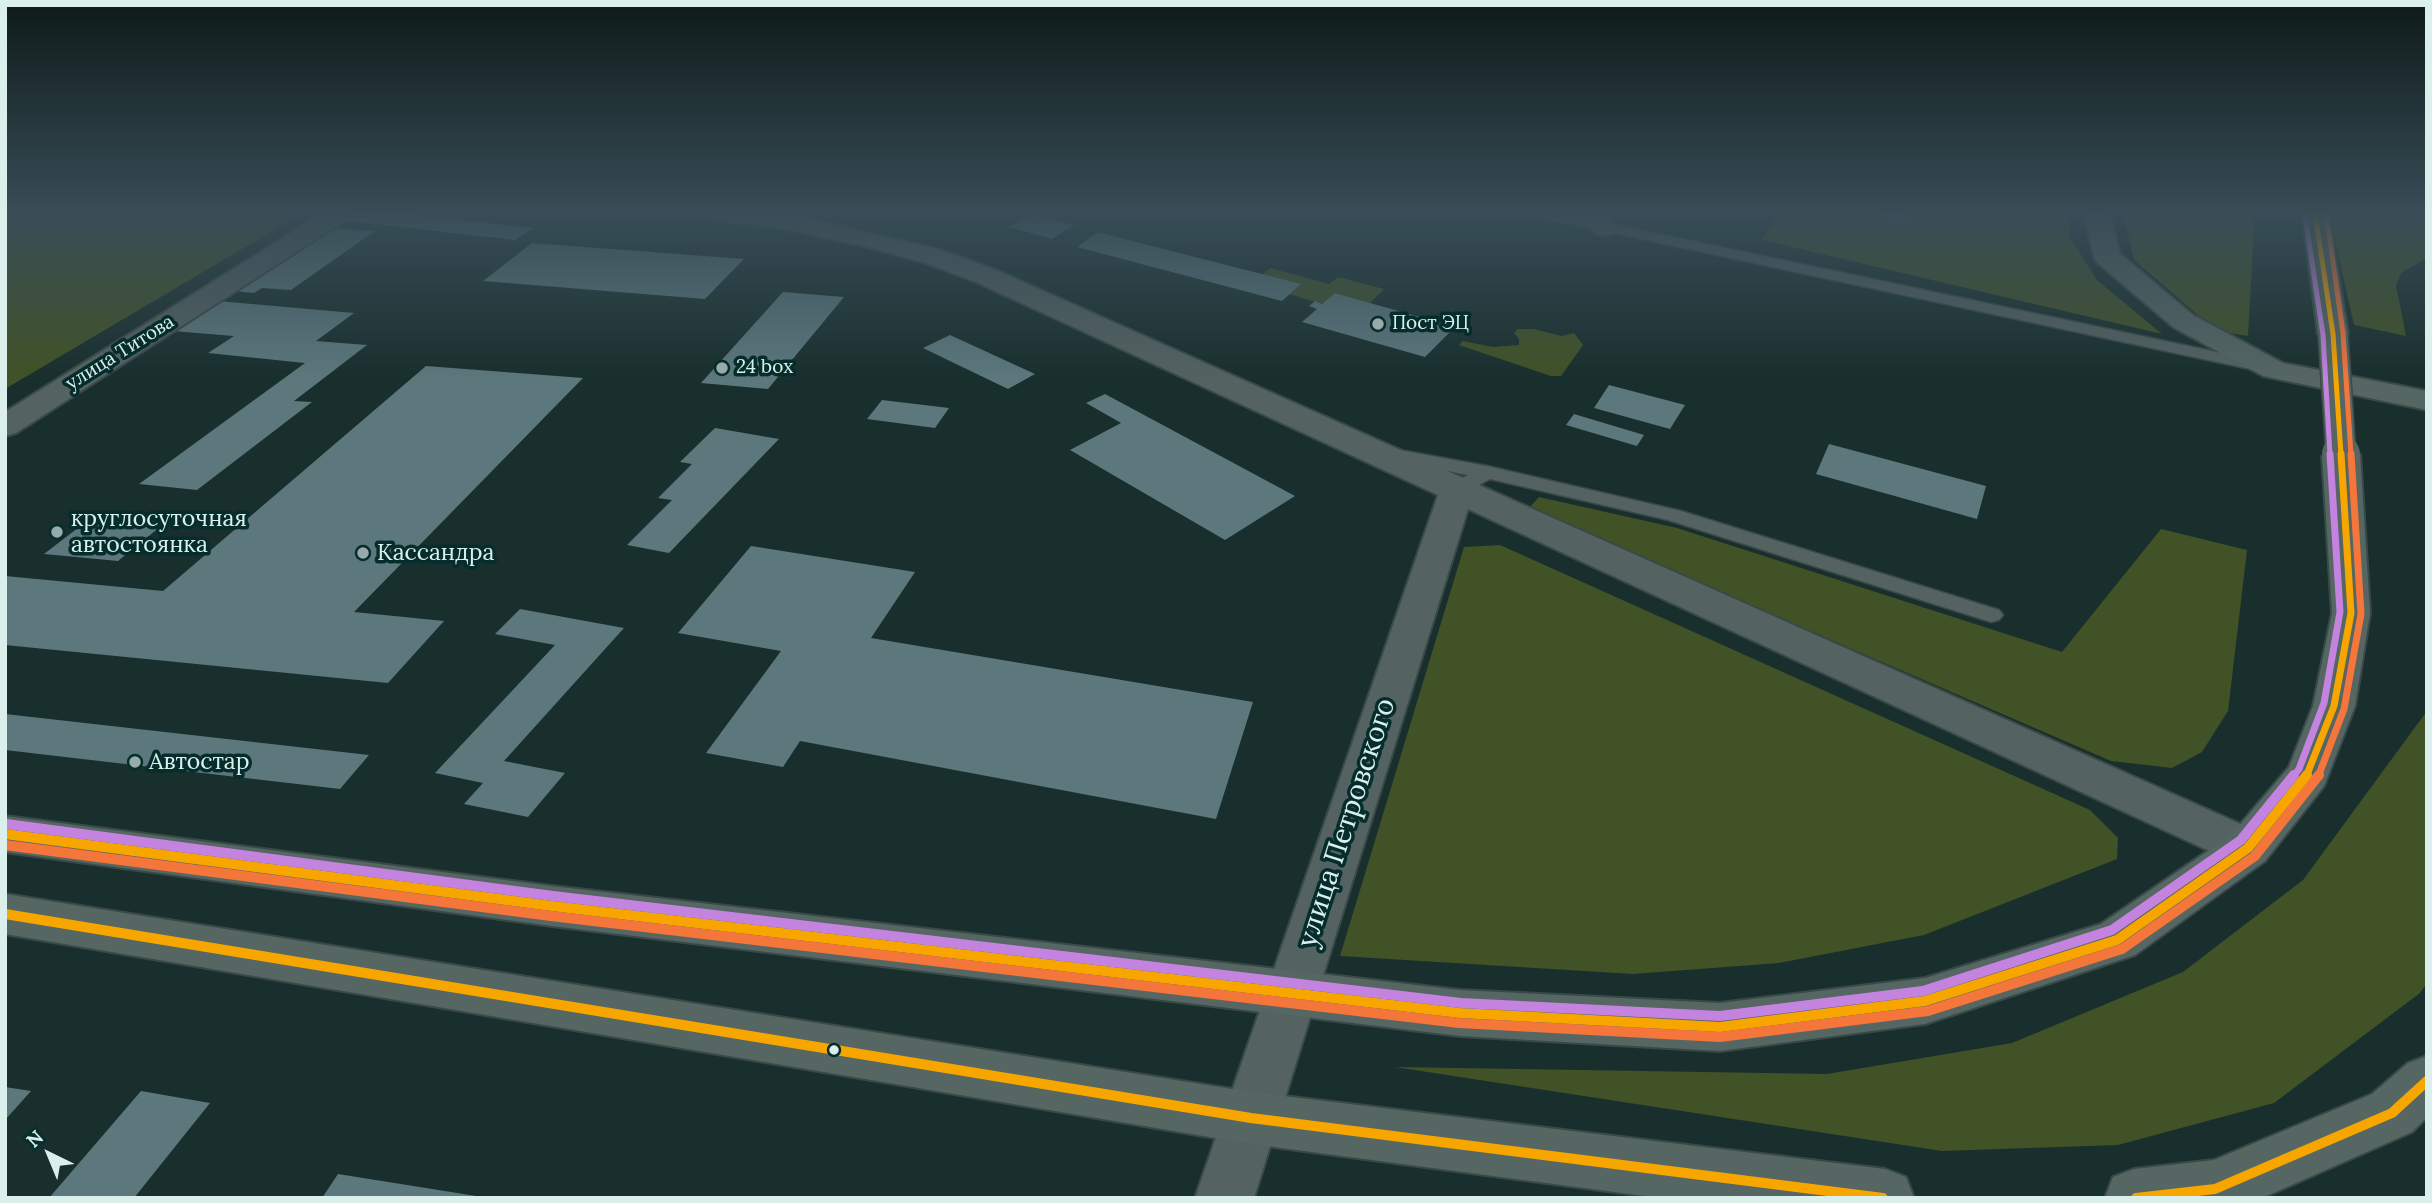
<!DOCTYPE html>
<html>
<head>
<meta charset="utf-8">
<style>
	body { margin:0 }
	#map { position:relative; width:2432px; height:1203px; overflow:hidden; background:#192f2d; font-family:Lora,serif }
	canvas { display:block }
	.frame { position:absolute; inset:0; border:7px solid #dbefed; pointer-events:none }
	.north { position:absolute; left:14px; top:1119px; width:70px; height:70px; -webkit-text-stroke:5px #052d2b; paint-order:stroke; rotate:317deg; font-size:19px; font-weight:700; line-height:28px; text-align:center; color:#dbefed }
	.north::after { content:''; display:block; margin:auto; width:24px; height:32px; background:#dbefed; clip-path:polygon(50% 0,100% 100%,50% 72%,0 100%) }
</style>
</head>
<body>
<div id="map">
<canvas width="2432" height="1203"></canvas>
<div class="frame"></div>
<div class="north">N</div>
</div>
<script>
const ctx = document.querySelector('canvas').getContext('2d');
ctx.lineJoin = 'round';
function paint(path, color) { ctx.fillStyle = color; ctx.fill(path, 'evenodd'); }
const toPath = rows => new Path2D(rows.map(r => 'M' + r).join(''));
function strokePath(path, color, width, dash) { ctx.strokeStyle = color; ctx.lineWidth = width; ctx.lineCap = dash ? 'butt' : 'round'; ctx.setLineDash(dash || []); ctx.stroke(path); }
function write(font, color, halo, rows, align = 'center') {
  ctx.font = font + ' Lora,serif'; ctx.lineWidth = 7; ctx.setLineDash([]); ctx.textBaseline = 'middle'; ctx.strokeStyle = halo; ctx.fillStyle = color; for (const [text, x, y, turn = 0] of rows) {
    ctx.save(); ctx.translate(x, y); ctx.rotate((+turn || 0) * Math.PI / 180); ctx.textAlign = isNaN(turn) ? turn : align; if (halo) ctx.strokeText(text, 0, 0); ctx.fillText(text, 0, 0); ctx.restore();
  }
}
paint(toPath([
	[5,213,303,213,5,389],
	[1779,213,2070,213,2069,236,2097,280,2162,334,1762,240],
	[2123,213,2255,213,2248,336,2230,333,2200,317,2134,260],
	[2329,213,2427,213,2427,258,2401,273,2396,285,2406,336,2354,325],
	[1270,268,1329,284,1338,277,1384,289,1370,303,1335,293,1322,304,1289,294,1262,275],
	[1518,329,1534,329,1562,336,1574,333,1583,345,1561,376,1551,376,1459,345,1463,341,1493,347,1519,345,1519,339,1514,333],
	[1539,497,1677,528,2062,652,2161,529,2247,550,2228,711,2202,752,2172,768,2111,761,1528,509],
	[1500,545,2090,810,2118,838,2117,859,1924,935,1779,963,1633,974,1340,956,1464,547],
	[2427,711,2427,983,2420,993,2274,1103,2118,1145,1942,1151,1395,1067,1827,1074,2012,1043,2183,972,2303,880]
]), '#415226');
paint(toPath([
	[352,213,402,213,533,228,515,240,339,220],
	[1883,213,1904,213,1909,219,1895,220,1885,217],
	[1031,214,1074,225,1052,239,1009,227],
	[328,228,375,231,291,290,262,288,254,293,233,291],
	[1098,232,1140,243,1301,284,1282,301,1077,247],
	[532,243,744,259,705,299,483,281],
	[783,292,844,297,768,389,701,383],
	[1335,293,1370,303,1455,327,1425,357,1302,322,1317,309,1309,306,1315,301,1322,304],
	[218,301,354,313,316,341,367,345,294,401,312,402,197,490,139,484,305,363,208,353,234,336,172,331],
	[950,335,1035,374,1008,389,923,348],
	[426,366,583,378,354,612,444,621,388,683,5,645,5,576,163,591],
	[1609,385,1685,405,1670,429,1594,408],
	[1105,394,1295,496,1225,540,1070,450,1121,423,1086,403],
	[882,400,949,408,935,428,867,419],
	[1574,414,1644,435,1637,446,1566,425],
	[715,428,779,439,669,553,627,545,672,500,658,498,692,464,680,462],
	[1829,444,1986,486,1977,519,1816,474],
	[100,511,171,518,118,561,44,554],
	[751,546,915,572,871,638,1253,702,1216,819,800,741,783,767,706,753,781,651,678,633],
	[520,609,624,628,504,761,565,773,528,817,464,804,483,783,435,773,555,645,495,634],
	[5,714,369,755,340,789,5,750],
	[5,1087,31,1091,5,1120],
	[141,1091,210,1103,134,1198,49,1198],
	[338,1174,476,1196,476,1198,322,1198]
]), '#5c787d');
const lane = toPath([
	[1532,213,1560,213,2264,362,2273,367,2264,372,1539,217,1532,213],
	[1394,449,1487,466,1681,511,1999,610,2003,615,1999,620,1991,622,1668,520,1490,479,1464,493,1450,493,1447,489,1450,485,1468,475,1387,459,1384,455,1387,451,1394,449]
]);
const street = toPath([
	[323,213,353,213,349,218,16,433,5,436,5,412,323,213],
	[708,213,783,213,941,250,996,270,2265,835,2271,848,2265,861,2248,866,2231,861,1468,509,1254,1198,1195,1198,1438,495,976,282,923,262,864,246,771,226,721,221,712,218,708,213],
	[1573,213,1601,213,1617,228,1613,233,1604,236,1595,233,1573,213]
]);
const primary = toPath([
	[2084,213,2110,213,2120,254,2193,315,2283,363,2427,391,2427,410,2263,376,2173,327,2098,263,2094,257,2084,213],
	[2302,213,2328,213,2348,334,2343,340,2333,343,2323,340,2318,334,2302,213],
	[2351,600,2365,604,2370,613,2355,706,2324,786,2265,861,2135,955,1925,1024,1720,1051,1460,1036,552,926,5,852,5,816,552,886,1460,990,1720,1003,1925,978,2101,924,2231,835,2289,767,2313,706,2332,613,2337,604,2351,600],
	[5,894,1251,1092,1885,1169,1906,1177,1914,1198,1660,1198,1251,1144,5,934,5,894],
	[2427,1056,2427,1117,2412,1132,2262,1198,2105,1198,2113,1177,2134,1169,2214,1160,2372,1094,2408,1063,2427,1056]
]);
strokePath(lane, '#394948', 3);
strokePath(street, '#394948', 4);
strokePath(primary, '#394948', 4);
paint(lane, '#546261');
paint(street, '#546261');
paint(primary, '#556663');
const primaryBridgeFar1 = toPath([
	[2333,334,2341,455]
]);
const primaryBridge = toPath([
	[2341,454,2351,613]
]);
strokePath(primaryBridgeFar1, '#394948', 32, []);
strokePath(primaryBridge, '#394948', 42, []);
strokePath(primaryBridgeFar1, '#556663', 29);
strokePath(primaryBridge, '#556663', 38);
strokePath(toPath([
	[2315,213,2333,334,2341,455]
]), '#f7a600', 5);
strokePath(toPath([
	[2306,777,2334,706,2351,613,2341,454]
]), '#f7a600', 7);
strokePath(toPath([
	[5,834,552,906,1460,1013,1720,1027,1925,1001,2117,940,2248,848,2307,775],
	[5,914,1251,1118,1883,1198],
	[2136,1198,2215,1189,2392,1113,2427,1081]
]), '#f7a600', 10);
strokePath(toPath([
	[2326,213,2343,333,2351,455]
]), '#f5763a', 5);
strokePath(toPath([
	[2318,777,2344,709,2361,614,2351,454]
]), '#f5763a', 7);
strokePath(toPath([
	[5,845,551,916,1459,1023,1720,1037,1928,1011,2122,949,2255,856,2319,775]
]), '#f5763a', 10);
strokePath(toPath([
	[2305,215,2323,335,2330,455]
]), '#c483df', 5);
strokePath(toPath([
	[2293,777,2299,769,2324,703,2340,612,2330,454]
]), '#c483df', 7);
strokePath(toPath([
	[6,824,553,896,1461,1003,1720,1016,1923,991,2112,930,2241,840,2294,775]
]), '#c483df', 10);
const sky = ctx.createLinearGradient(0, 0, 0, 381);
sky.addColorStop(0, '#0e1a19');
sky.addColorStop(0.56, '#384d57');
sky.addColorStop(1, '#384d5700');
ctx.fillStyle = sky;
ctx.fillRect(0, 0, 2432, 381);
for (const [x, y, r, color] of [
	[1378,324,7,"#97acaa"],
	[722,368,7,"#97acaa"],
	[57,532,7,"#97acaa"],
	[363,553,7,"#97acaa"],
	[135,762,7,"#97acaa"],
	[834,1050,6,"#dbefed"]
]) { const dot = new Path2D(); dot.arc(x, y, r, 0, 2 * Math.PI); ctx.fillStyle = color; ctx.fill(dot); strokePath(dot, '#052d2b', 2.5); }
write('19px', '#dbefed', '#052d2b', [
	["Пост ЭЦ",1392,324],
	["24 box",736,368]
], 'left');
write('19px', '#dbefed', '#052d2b', [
	["улица Титова",120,353,-32]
]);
write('23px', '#dbefed', '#052d2b', [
	["круглосуточная",71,519],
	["автостоянка",71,545],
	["Кассандра",377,553],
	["Автостар",149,762]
], 'left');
write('28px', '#dbefed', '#052d2b', [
	["улица Петровского",1347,823,-72]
]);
</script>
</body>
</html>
